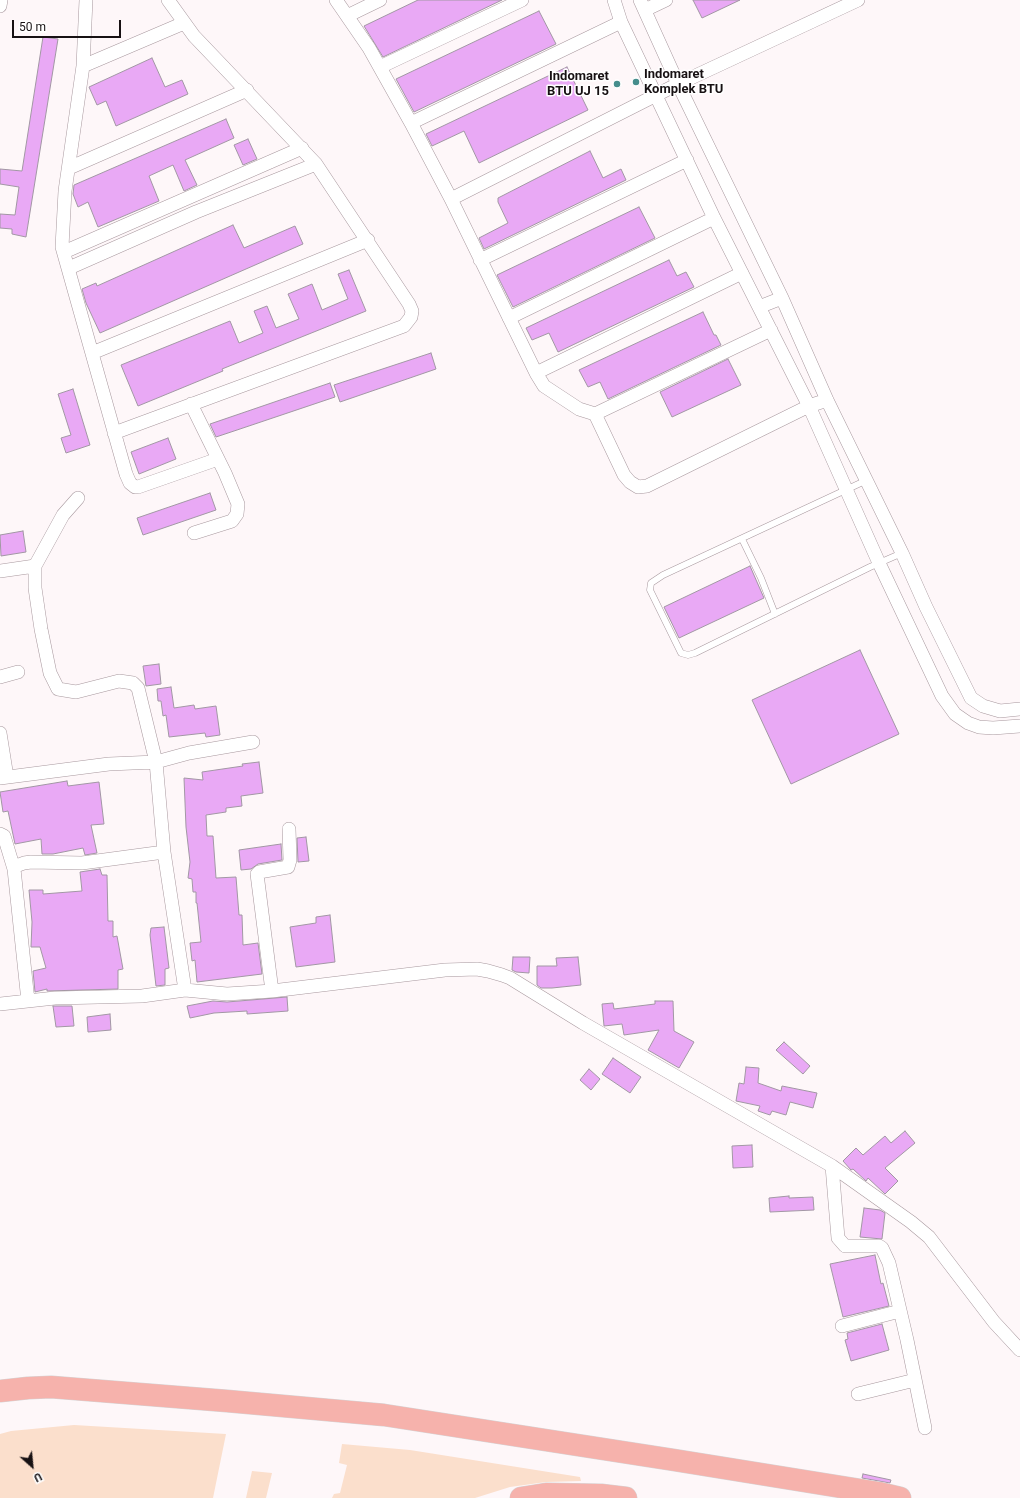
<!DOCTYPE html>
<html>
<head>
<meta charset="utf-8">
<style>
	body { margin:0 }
	#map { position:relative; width:1020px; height:1498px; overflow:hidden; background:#fef7f9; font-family:Roboto,sans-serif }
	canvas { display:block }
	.north { position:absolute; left:12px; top:1446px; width:40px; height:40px; -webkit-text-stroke:3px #fff; paint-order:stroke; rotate:153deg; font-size:11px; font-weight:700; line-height:16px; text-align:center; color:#171113 }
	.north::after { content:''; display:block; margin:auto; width:14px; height:18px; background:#171113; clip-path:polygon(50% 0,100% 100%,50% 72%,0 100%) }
	.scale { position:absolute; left:12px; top:20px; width:109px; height:18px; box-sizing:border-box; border:2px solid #171113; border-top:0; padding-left:5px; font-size:12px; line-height:14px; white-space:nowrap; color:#171113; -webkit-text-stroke:3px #fff; paint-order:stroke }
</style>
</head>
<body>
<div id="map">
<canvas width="1020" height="1498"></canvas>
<div class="north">U</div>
<div class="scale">50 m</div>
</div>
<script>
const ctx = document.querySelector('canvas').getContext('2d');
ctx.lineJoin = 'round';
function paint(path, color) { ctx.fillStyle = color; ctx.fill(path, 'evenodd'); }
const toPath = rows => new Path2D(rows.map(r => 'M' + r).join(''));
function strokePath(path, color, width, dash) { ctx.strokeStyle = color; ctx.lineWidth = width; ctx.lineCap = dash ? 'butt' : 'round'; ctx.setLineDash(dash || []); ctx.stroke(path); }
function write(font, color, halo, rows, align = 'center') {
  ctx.font = font + ' Roboto,sans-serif'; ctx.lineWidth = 3; ctx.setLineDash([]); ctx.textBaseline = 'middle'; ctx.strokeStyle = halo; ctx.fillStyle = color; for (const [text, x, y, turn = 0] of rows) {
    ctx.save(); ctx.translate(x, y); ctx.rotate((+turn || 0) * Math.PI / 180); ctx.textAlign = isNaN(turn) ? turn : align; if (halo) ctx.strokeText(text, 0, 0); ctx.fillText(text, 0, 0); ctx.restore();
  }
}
paint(toPath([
	[74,1425,226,1434,213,1498,0,1498,0,1434,11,1431],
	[342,1444,410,1450,580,1477,581,1481,546,1482,510,1487,475,1498,332,1498,334,1494,340,1493,347,1465,339,1463],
	[252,1471,272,1473,266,1498,246,1498]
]), '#fbdfcc');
const building = toPath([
	[418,0,502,0,383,57,364,26,418,0],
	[693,0,740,0,702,18,693,0],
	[539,11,556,44,414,112,396,79,539,11],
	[43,37,58,39,26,237,12,234,12,229,0,228,0,214,15,215,19,187,0,184,0,169,22,171,43,37],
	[152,58,165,87,182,80,188,94,116,126,106,101,97,105,89,87,152,58],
	[567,67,588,110,479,163,464,131,432,146,426,134,567,67],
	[226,119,234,138,185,160,197,185,184,191,173,165,149,176,159,201,98,227,88,202,78,207,73,194,74,185,226,119],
	[248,139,257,159,243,165,234,145,248,139],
	[590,151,603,178,621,169,626,180,484,249,479,238,508,223,498,202,498,198,590,151],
	[639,207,655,238,513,307,497,275,639,207],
	[233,225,244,248,295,226,303,244,100,333,86,303,82,289,96,283,97,286,233,225],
	[669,260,677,276,686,272,694,287,558,352,549,333,532,340,526,328,669,260],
	[349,270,366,311,222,369,223,371,138,406,121,365,230,321,239,343,263,333,254,311,267,306,276,328,299,319,288,294,312,284,322,310,348,299,338,274,349,270],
	[703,312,714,335,716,335,721,345,608,399,600,382,588,387,579,370,703,312],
	[431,353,436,369,340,402,334,385,431,353],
	[728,359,741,385,672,417,660,392,728,359],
	[330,383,335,397,237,430,216,437,210,424,330,383],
	[73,389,90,445,66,453,61,438,71,435,58,394,73,389],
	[168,438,176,459,139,474,131,452,168,438],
	[210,493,216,510,143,535,137,518,210,493],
	[23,531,26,552,1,556,0,535,23,531],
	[750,566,764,598,679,638,664,607,750,566],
	[860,650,899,734,791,784,752,700,860,650],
	[159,664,161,684,146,686,143,666,159,664],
	[171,687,174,708,194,705,195,709,216,706,220,735,206,737,205,733,169,737,166,715,163,716,161,701,158,701,157,689,171,687],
	[259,762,263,793,241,796,242,806,226,808,226,812,206,815,207,836,213,836,216,878,236,877,239,915,242,915,243,945,258,943,262,974,197,982,195,960,192,961,190,943,201,942,197,903,196,903,196,892,193,892,192,879,188,878,190,862,186,827,184,778,203,780,202,772,243,766,242,764,259,762],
	[67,781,68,786,99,782,104,824,91,825,97,853,85,855,83,848,53,854,42,854,41,839,15,844,8,811,3,812,0,792,67,781],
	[306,837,309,861,298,862,297,838,306,837],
	[281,844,282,860,258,864,251,869,241,870,239,850,281,844],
	[100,869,102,875,107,875,108,921,113,921,113,937,117,936,123,969,118,970,118,989,47,991,47,989,35,992,33,971,46,968,40,947,31,947,32,922,29,890,43,890,43,894,82,891,80,872,100,869],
	[330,915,335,962,296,967,290,927,316,923,316,917,330,915],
	[164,927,169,968,165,969,165,985,156,986,150,935,151,928,164,927],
	[513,957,530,957,529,973,516,972,512,970,513,957],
	[578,957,581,985,552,988,541,988,537,985,537,966,557,966,556,958,578,957],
	[287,997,288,1011,247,1014,247,1011,214,1013,190,1018,187,1006,213,1001,227,1002,287,997],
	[655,1001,673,1001,674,1031,694,1042,679,1068,648,1050,659,1030,624,1035,622,1024,604,1026,602,1004,613,1003,614,1009,655,1004,655,1001],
	[53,1006,72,1006,74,1026,56,1027,53,1006],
	[110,1014,111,1030,88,1032,87,1017,110,1014],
	[784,1042,810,1066,803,1074,776,1050,784,1042],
	[613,1058,641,1077,630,1093,602,1074,613,1058],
	[746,1067,759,1068,758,1083,781,1091,782,1086,817,1093,813,1108,790,1102,786,1115,772,1111,770,1115,758,1111,760,1106,736,1101,739,1083,744,1084,746,1067],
	[589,1069,600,1079,591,1090,580,1080,589,1069],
	[905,1131,915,1143,885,1168,898,1181,885,1194,868,1178,866,1181,853,1169,851,1170,843,1161,856,1148,863,1155,885,1136,891,1143,905,1131],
	[752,1145,753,1167,733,1168,732,1146,752,1145],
	[789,1196,789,1198,813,1197,814,1210,770,1212,769,1198,789,1196],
	[864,1208,880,1210,885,1213,882,1239,860,1237,864,1208],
	[875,1255,881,1284,883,1283,889,1306,843,1317,830,1264,875,1255],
	[882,1324,889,1350,851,1361,845,1340,848,1339,847,1333,882,1324],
	[863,1474,891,1480,890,1483,862,1478,863,1474]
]);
paint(building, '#e9a9f5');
strokePath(building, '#a297a4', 1);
const service = toPath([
	[867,480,663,575,651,583,650,590,681,653,688,655,695,653,870,567,902,553],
	[742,539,761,578,775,614]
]);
const minor = toPath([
	[86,0,83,66,65,191,62,247,126,474,130,483,135,487,138,487,218,459],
	[336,0,369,48,411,123,451,199,536,373,544,386,579,409,595,414,771,330],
	[614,0,621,22,714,218,809,406,879,563,942,696,955,714,968,723,979,727,993,728,1020,726],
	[640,0,678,84,782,298,827,400,902,553,926,607,971,698,983,706,1000,711,1020,709],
	[0,6,1,0],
	[645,10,666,0],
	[347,16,380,0],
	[83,66,184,23],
	[380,67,522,0],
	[411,123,621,22],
	[69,168,247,90],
	[451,199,678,84,858,0],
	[64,252,302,148],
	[480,260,687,160],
	[69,268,196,212,316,164],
	[759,307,782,298],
	[509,318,714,218],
	[92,353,368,240],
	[536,373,742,273],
	[191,404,225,473,238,504,237,514,232,521,194,533],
	[595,414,624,475,630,482,638,487,647,486,809,406,827,400],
	[114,433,404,326,411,317,412,311,409,304,316,164,194,36,168,0],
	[78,498,63,515,35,566,35,588,41,629,50,673,58,689,76,692,119,681,133,683,138,688,156,762,189,753,253,742],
	[0,571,35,566],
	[0,677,18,672],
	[0,733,7,777],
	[0,778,109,764,156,762,164,852,185,990],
	[0,834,4,836,14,869],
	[272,991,257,874,259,872,288,867,290,860,289,829],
	[28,1001,14,869,16,866,24,863,31,862,82,863,164,852],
	[0,1004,55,998,142,996,185,990,227,994,272,991,445,970,477,969,488,971,502,975,510,978,583,1023,832,1166,911,1222,929,1237,994,1322,1020,1350],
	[832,1166,838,1238,845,1246,879,1246,882,1248,889,1263,907,1340,925,1428],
	[842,1326,900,1311],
	[858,1394,915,1380]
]);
const motorway = toPath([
	[0,1391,28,1388,51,1387,227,1401,384,1415,674,1460,879,1493,900,1498],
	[521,1498,546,1494,601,1495,626,1498]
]);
strokePath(service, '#a8989e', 7);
strokePath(minor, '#a8989e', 14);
strokePath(motorway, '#d5d4d5', 23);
strokePath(service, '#fff', 6);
strokePath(minor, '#fff', 13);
strokePath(motorway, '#f6b2ac', 22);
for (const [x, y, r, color] of [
	[636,82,4,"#458d8c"],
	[617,84,4,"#458d8c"]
]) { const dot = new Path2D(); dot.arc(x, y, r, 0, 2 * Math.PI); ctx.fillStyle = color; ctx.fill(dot); strokePath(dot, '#fff', 1.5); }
write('bold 13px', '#171113', '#fff', [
	["Indomaret",644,75],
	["Komplek BTU",644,90],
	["Indomaret",609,77,"right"],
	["BTU UJ 15",609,92,"right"]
], 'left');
</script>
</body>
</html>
